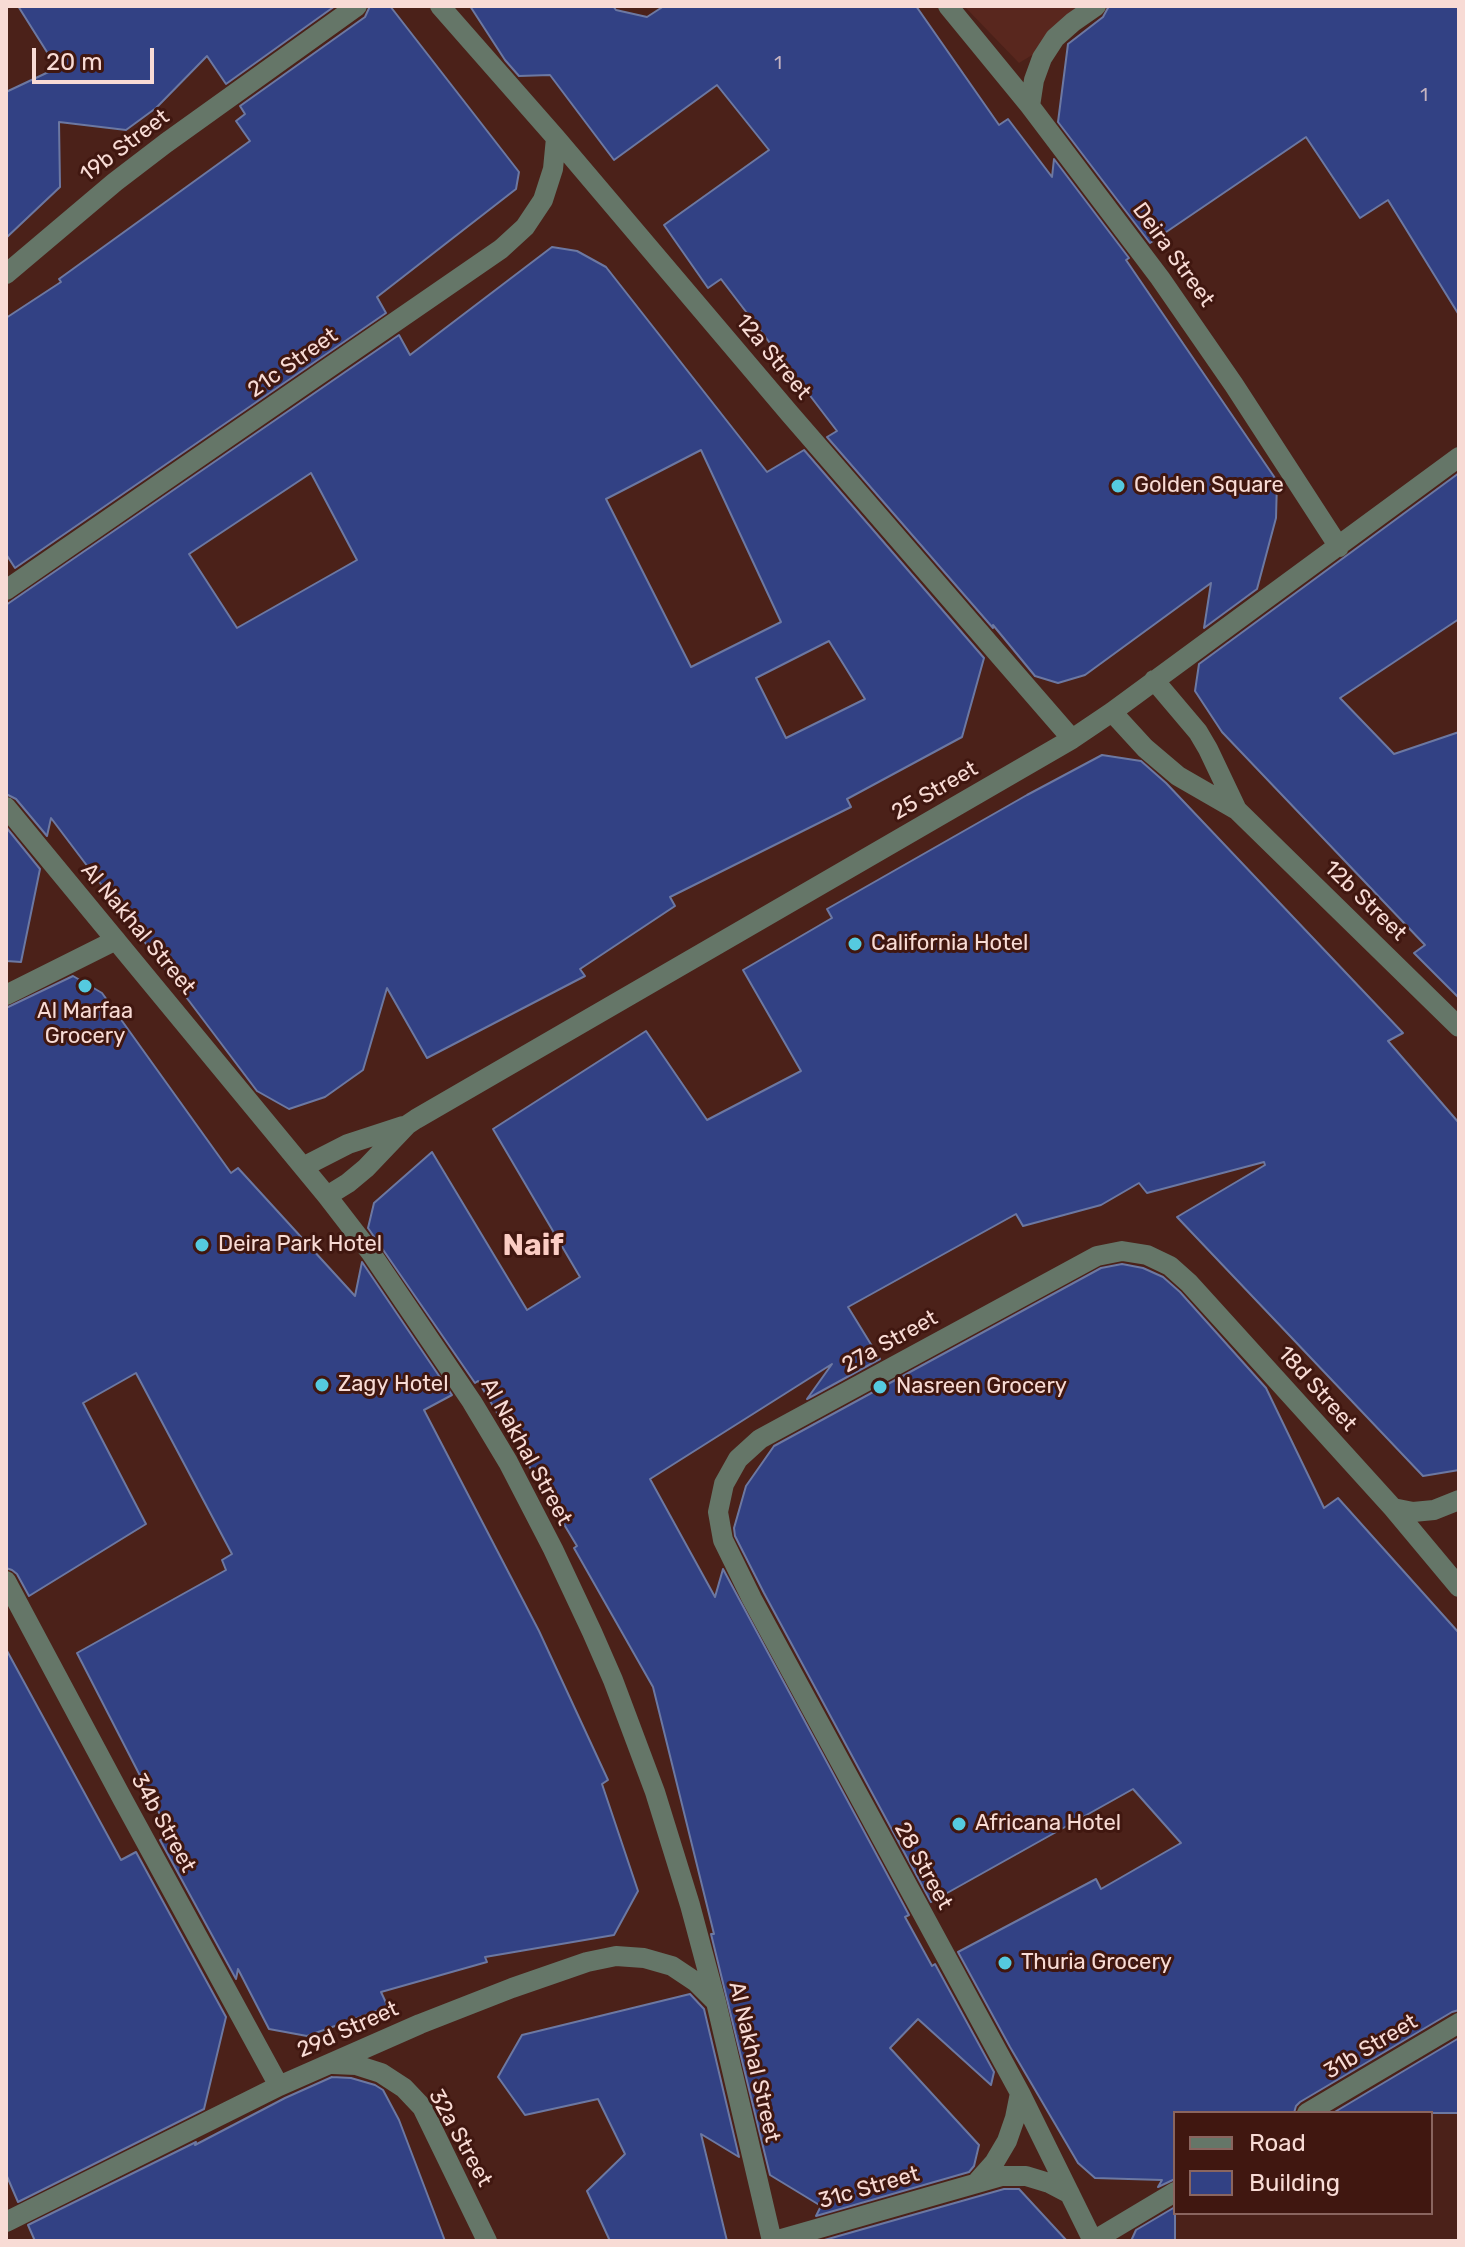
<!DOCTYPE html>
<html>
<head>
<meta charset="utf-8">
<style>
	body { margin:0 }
	#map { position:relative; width:1465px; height:2247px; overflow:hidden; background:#4b2119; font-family:Rubik,sans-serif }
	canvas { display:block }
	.frame { position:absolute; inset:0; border:8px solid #f8dbd5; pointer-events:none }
	.legend { position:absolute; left:1173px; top:2111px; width:260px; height:104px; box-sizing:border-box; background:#401710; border:2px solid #8a655f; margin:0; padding:10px 14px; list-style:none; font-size:24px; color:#f8dbd5 }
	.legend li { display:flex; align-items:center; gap:16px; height:40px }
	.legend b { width:40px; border:2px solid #8a655f }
	.scale { position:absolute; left:32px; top:48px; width:122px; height:36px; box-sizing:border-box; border:4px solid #f8dbd5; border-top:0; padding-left:10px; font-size:24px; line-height:28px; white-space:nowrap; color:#f8dbd5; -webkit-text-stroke:6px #401710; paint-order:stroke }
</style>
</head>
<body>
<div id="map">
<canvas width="1465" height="2247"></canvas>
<div class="frame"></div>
<ul class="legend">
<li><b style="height:10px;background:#657668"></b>Road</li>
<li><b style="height:22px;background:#324184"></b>Building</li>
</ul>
<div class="scale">20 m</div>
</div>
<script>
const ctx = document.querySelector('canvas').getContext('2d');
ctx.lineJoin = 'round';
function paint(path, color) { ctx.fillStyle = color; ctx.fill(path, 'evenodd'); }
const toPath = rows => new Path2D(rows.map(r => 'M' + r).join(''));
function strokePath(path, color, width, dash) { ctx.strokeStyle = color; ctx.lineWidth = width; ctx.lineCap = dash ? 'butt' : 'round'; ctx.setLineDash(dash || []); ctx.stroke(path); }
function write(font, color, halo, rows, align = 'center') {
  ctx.font = font + ' Rubik,sans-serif'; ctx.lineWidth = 6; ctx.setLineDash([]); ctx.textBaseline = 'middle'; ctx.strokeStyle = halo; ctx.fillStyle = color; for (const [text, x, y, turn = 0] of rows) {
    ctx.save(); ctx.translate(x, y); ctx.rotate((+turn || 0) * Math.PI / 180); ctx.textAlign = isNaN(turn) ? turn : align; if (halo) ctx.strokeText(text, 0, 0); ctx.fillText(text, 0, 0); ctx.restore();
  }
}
paint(toPath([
	[964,6,1113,6,1019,63]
]), '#59271e');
const building = toPath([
	[18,6,335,6,226,84,207,56,156,108,126,130,59,122,60,187,6,238,6,92,57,68,18,6],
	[370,6,390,6,519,172,516,189,377,297,386,313,15,568,6,554,6,318,61,282,59,279,250,141,236,121,245,114,240,106,365,17,370,6],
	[470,6,613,6,616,10,647,17,664,6,916,6,999,125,1008,119,1052,177,1054,159,1129,258,1126,260,1277,481,1276,518,1257,589,1204,628,1211,583,1085,675,1058,683,1035,676,993,625,993,628,827,437,837,431,721,279,708,288,664,225,769,150,717,85,614,160,550,75,519,76,505,60,470,6],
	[1109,6,1459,6,1459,315,1388,200,1360,218,1306,137,1150,243,1058,122,1068,44,1103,17,1109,6],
	[552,247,577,251,606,267,767,472,804,450,984,658,962,737,847,799,851,807,670,897,675,906,580,969,585,976,427,1058,387,988,363,1070,325,1097,289,1109,257,1091,51,818,47,836,16,799,6,794,6,605,399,335,410,355,552,247],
	[701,450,781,622,691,667,606,499,701,450],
	[311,473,357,560,237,628,189,554,311,473],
	[829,641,865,699,786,738,756,678,829,641],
	[1459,473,1459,619,1340,698,1394,754,1459,732,1459,998,1414,953,1425,945,1222,732,1195,691,1199,664,1459,473],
	[1102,755,1141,761,1166,783,1403,1033,1388,1041,1459,1123,1459,1470,1423,1476,1177,1217,1265,1165,1264,1162,1147,1193,1139,1183,1101,1205,1023,1226,1016,1214,848,1307,880,1359,807,1399,832,1364,650,1479,715,1597,723,1569,909,1915,905,1917,932,1966,935,1964,994,2072,991,2085,918,2019,890,2048,979,2145,974,2166,969,2172,816,2216,821,2206,770,2175,711,1934,714,1934,653,1687,574,1548,577,1546,478,1381,475,1383,368,1228,374,1203,432,1152,527,1310,580,1277,493,1129,646,1031,707,1120,801,1071,743,970,832,918,827,909,1027,795,1102,755],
	[6,827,40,869,21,962,6,961,6,827],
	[73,976,102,993,231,1173,238,1168,355,1296,362,1262,452,1395,424,1410,539,1631,608,1780,602,1784,638,1891,614,1935,485,1957,487,1962,381,1992,388,2007,307,2036,269,2029,238,1969,236,1979,160,1840,170,1834,77,1653,226,1570,222,1560,232,1554,136,1373,83,1403,146,1524,29,1596,17,1574,12,1570,6,1568,6,1008,73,976],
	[1122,1264,1143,1268,1163,1277,1180,1292,1266,1388,1324,1508,1338,1498,1459,1633,1459,2010,1452,2012,1300,2102,1296,2106,1294,2113,1175,2113,1175,2179,1158,2187,1162,2180,1095,2178,1078,2163,1010,2047,958,1952,1096,1879,1101,1889,1181,1843,1133,1789,931,1902,764,1593,735,1536,734,1528,746,1486,774,1446,1101,1268,1122,1264],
	[6,1649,121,1860,136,1852,226,2017,204,2109,18,2202,6,2174,6,1649],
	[690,1994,704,2009,739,2157,701,2134,727,2241,610,2241,587,2191,625,2154,598,2099,525,2115,498,2077,522,2035,690,1994],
	[1459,2038,1459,2113,1333,2113,1459,2038],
	[332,2077,351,2078,375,2085,383,2090,399,2120,445,2241,35,2241,28,2225,196,2142,195,2145,285,2098,332,2077],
	[1004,2189,1019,2189,1067,2241,821,2241,1004,2189],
	[1175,2207,1175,2241,1131,2241,1136,2230,1175,2207]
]);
paint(building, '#324184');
strokePath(building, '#6c78a2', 2);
strokePath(toPath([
	[440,6,556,138,790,414,1072,739],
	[948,6,1030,106,1160,278,1234,385,1339,547],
	[1030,106,1034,80,1042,58,1055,38,1073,22,1096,6],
	[6,274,115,182,166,143,357,6],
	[6,590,501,249,525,227,543,200,553,169,556,138],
	[1154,680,1198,732,1208,749,1237,810],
	[1112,712,1145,748,1178,776,1237,810,1459,1027],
	[6,807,327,1196,371,1253,472,1402,508,1462,553,1549,592,1632,613,1680,655,1792,690,1905,716,2002,772,2241],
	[6,995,116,940],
	[303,1167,348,1144,403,1126],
	[327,1196,348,1183,366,1168,407,1125,416,1119,1072,739,1112,712,1459,457],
	[1393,1508,1413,1512,1434,1510,1459,1500],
	[6,1581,123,1800,279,2086],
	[333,2064,356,2065,381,2073,404,2088,422,2107,487,2241],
	[1307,2113,1459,2023],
	[978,2181,994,2163,1007,2141,1015,2118,1020,2093],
	[6,2222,279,2086,420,2024,512,1988,587,1962,616,1956,644,1958,672,1966,696,1982,715,2001],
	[774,2241,1002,2176,1026,2176,1049,2183,1070,2194],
	[1093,2241,1020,2093,752,1599,723,1540,718,1512,724,1484,738,1459,760,1439,1097,1256,1122,1251,1147,1255,1170,1266,1189,1283,1393,1508,1459,1587],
	[1093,2241,1175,2192]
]), '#657668', 20);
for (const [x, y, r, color] of [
	[1118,486,8,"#55cadf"],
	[855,944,8,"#55cadf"],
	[85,986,8,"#55cadf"],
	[202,1245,8,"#55cadf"],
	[322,1385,8,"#55cadf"],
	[880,1387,8,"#55cadf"],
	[959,1824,8,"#55cadf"],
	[1005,1963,8,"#55cadf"]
]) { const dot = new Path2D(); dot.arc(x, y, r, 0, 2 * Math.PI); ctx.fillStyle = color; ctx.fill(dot); strokePath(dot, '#401710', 3); }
write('18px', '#c6b4c1', null, [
	["1",778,64],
	["1",1424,96]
]);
write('22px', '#f8dbd5', '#401710', [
	["19b Street",125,146,-37],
	["Deira Street",1173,255,54],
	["12a Street",773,357,50],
	["21c Street",293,363,-35],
	["25 Street",935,791,-30],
	["12b Street",1365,901,44],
	["Al Nakhal Street",138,929,50],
	["27a Street",890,1342,-29],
	["18d Street",1317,1389,48],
	["Al Nakhal Street",526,1452,61],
	["34b Street",163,1823,61],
	["28 Street",923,1866,61],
	["29d Street",348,2030,-24],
	["31b Street",1371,2047,-31],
	["Al Nakhal Street",754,2062,77],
	["32a Street",460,2138,61],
	["31c Street",869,2188,-16]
]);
write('22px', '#f8dbd5', '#401710', [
	["Golden Square",1134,486],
	["California Hotel",871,944],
	["Al Marfaa",85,1012,"center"],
	["Grocery",85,1037,"center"],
	["Deira Park Hotel",218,1245],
	["Zagy Hotel",338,1385],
	["Nasreen Grocery",896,1387],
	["Africana Hotel",975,1824],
	["Thuria Grocery",1021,1963]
], 'left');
write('bold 30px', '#fbcdc4', '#401710', [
	["Naif",533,1246]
]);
</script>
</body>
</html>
